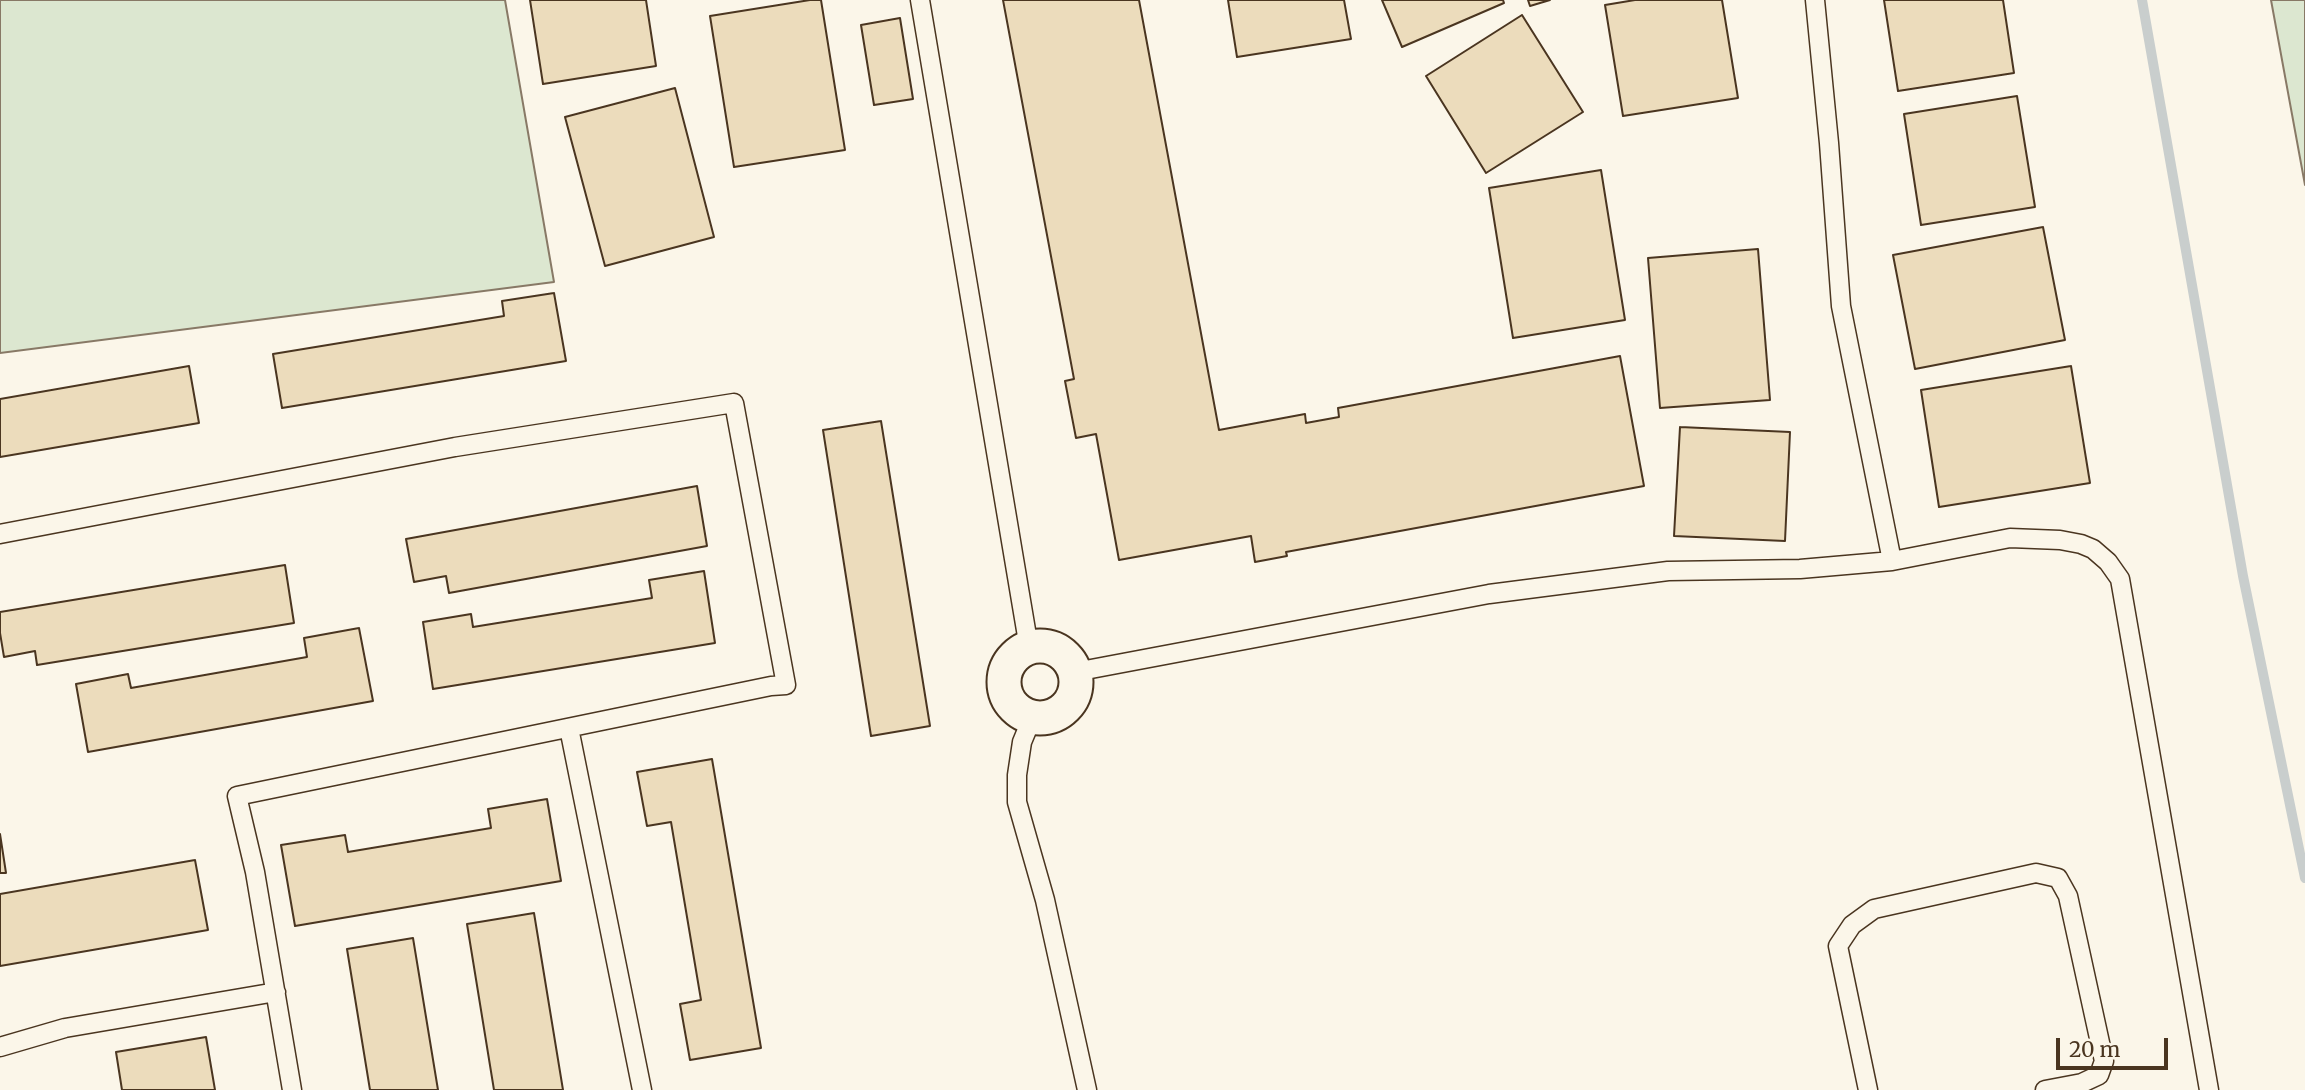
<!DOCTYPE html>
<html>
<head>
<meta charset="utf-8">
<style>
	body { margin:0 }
	#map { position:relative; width:2305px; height:1090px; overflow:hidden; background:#fbf6e9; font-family:Merriweather,serif }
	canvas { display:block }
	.scale { position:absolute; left:2056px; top:1038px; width:112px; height:32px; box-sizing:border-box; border:4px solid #4a3520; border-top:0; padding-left:9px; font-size:21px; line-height:24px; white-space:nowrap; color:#4a3520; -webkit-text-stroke:5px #fbf6e9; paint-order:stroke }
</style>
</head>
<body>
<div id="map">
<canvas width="2305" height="1090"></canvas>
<div class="scale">20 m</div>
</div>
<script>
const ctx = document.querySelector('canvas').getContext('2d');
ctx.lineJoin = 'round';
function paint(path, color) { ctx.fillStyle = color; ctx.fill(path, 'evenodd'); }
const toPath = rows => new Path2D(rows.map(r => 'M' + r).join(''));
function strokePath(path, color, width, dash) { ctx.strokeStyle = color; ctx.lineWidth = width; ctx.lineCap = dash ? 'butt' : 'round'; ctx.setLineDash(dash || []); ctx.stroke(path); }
const green = toPath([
	[0,0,505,0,554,282,0,353,0,0],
	[2271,0,2305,0,2305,185,2271,0]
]);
paint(green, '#dce7d0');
strokePath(green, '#887966', 2);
strokePath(toPath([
	[2142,0,2243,576,2305,878]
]), '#c9cecd', 10);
const building = toPath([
	[530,0,646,0,656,66,543,84,530,0],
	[810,0,821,0,845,150,734,167,710,16,810,0],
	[1003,0,1139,0,1219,430,1305,414,1306,423,1339,417,1338,408,1620,356,1644,486,1286,552,1287,556,1255,562,1251,536,1119,560,1096,434,1076,438,1065,381,1074,379,1003,0],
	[1228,0,1344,0,1351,39,1237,57,1228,0],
	[1382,0,1503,0,1504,3,1402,47,1382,0],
	[1528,0,1550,0,1530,6,1528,0],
	[1635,0,1722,0,1738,98,1623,116,1605,5,1635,0],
	[1884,0,2003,0,2014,73,1898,91,1884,0],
	[1522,15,1583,112,1486,173,1426,76,1522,15],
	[900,18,913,99,874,105,861,25,900,18],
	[675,88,714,237,605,266,565,117,675,88],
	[2017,96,2035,207,1921,225,1904,114,2017,96],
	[1601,170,1625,320,1513,338,1489,188,1601,170],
	[2043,227,2065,340,1915,369,1893,255,2043,227],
	[1758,249,1770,400,1660,408,1648,258,1758,249],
	[554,293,566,361,282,408,273,354,504,316,502,301,554,293],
	[189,366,199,423,0,457,0,399,189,366],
	[2071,366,2090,483,1939,507,1921,390,2071,366],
	[881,421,930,726,871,736,823,430,881,421],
	[1680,427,1790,432,1785,541,1674,536,1680,427],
	[697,486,707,546,449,593,446,576,414,582,406,539,697,486],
	[285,565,294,623,37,665,35,651,4,657,0,633,0,612,285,565],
	[704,571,715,643,433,689,423,622,471,614,473,627,652,598,649,580,704,571],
	[359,628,373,701,88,752,76,684,128,674,131,688,307,657,304,638,359,628],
	[712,759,761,1048,690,1060,680,1004,701,1000,671,822,647,826,637,772,712,759],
	[547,799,561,881,295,926,281,845,345,835,348,852,491,828,488,809,547,799],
	[0,834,6,873,0,873,0,834],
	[195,860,208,930,0,966,0,894,195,860],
	[534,913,563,1090,494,1090,467,924,534,913],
	[413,938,438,1090,370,1090,347,949,413,938],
	[206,1037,215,1090,122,1090,116,1052,206,1037]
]);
paint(building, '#ecdcbc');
strokePath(building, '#4a3520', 2);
const service = toPath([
	[920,0,1029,648],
	[1815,0,1829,143,1841,306,1892,561],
	[0,534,455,447,734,403,786,685,771,686,237,796,255,872,292,1090],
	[1075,672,1489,594,1668,571,1800,569,1892,561,2010,538,2060,540,2081,544,2093,549,2108,562,2120,579,2209,1090],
	[1032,718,1022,742,1017,775,1017,802,1045,900,1087,1090],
	[569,728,642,1090],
	[0,1047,65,1028,276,992],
	[1868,1090,1838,946,1852,925,1874,909,2036,873,2058,878,2068,896,2104,1061,2099,1075,2082,1083,2045,1090]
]);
const minor = toPath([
	'1004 682a36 36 0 1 1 72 0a36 36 0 1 1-72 0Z'
]);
strokePath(service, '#4a3520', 21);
strokePath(minor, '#4a3520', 37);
strokePath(service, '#fbf6e9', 18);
strokePath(minor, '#fbf6e9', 33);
</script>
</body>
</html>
